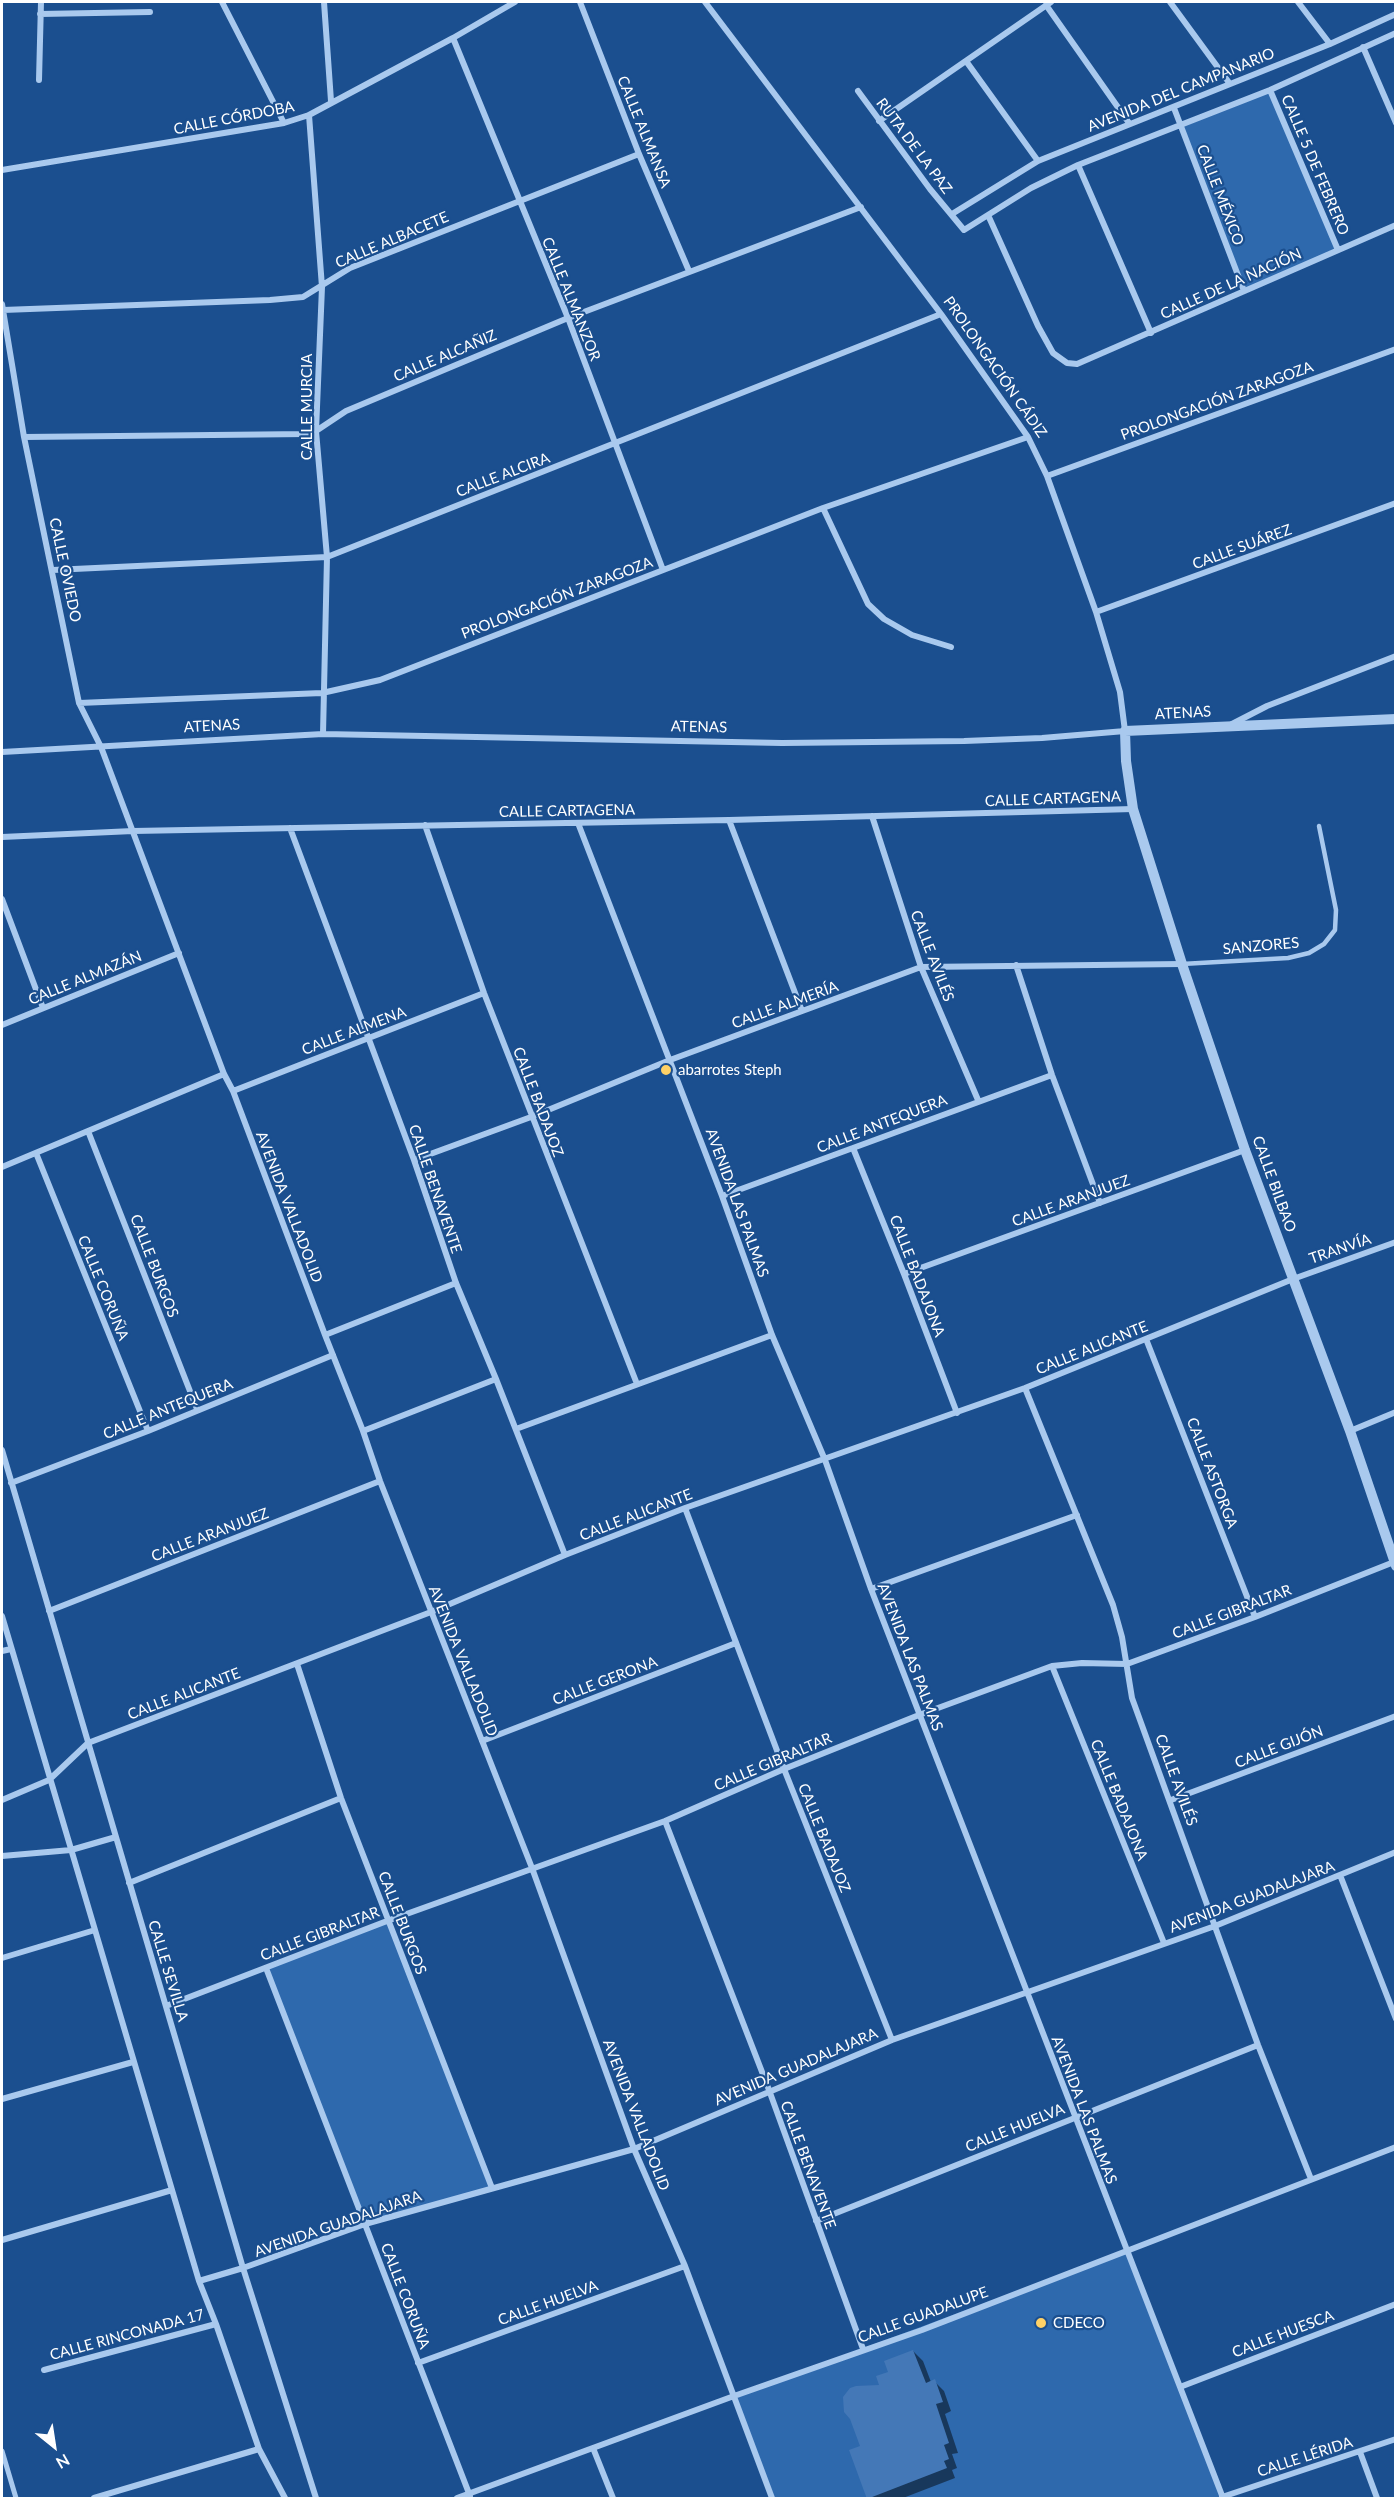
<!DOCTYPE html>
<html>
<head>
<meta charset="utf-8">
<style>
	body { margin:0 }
	#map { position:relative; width:1397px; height:2500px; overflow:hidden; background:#1b4f8f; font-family:Lato,sans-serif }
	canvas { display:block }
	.frame { position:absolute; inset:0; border:3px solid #fff; pointer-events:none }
	.north { position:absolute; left:24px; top:2416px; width:60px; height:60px; -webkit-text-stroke:4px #1b4f8f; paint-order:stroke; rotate:150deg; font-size:16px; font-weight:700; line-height:24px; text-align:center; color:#fff }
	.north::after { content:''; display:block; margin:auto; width:21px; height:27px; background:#fff; clip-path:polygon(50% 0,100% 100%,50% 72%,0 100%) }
</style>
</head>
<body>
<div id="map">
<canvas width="1397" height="2500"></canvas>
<div class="frame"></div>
<div class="north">N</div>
</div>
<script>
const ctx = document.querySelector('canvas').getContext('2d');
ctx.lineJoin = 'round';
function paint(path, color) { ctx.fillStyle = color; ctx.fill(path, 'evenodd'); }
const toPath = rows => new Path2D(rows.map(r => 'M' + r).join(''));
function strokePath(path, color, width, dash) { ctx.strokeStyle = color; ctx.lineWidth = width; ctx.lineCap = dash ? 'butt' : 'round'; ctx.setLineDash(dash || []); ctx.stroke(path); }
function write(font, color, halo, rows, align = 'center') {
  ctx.font = font + ' Lato,sans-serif'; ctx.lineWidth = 4.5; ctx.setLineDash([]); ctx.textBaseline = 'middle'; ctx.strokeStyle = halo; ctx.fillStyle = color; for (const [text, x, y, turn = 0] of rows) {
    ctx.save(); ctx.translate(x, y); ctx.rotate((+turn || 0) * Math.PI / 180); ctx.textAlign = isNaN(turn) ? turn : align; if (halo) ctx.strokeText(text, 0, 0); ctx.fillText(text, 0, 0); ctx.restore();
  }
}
paint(toPath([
	[1270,90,1338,250,1244,291,1180,124],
	[387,1921,492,2188,365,2224,266,1968],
	[1125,2251,1221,2498,772,2498,734,2396]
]), '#2e69ad');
paint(toPath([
	[913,2351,923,2361,931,2382,934,2381,944,2391,951,2411,945,2414,958,2453,952,2454,957,2468,952,2470,955,2478,903,2498,869,2498,851,2451,862,2447,851,2418,844,2407,844,2397,882,2387,890,2373]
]), '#0007');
paint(toPath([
	[913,2350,926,2383,935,2379,943,2402,936,2404,949,2443,944,2445,949,2459,944,2461,947,2468,867,2499,849,2450,860,2446,850,2419,844,2412,843,2397,850,2388,856,2386,879,2385,876,2376,888,2372,884,2361]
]), '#4478b7');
strokePath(toPath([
	[1182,964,1288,958,1309,953,1324,944,1335,930,1336,910,1319,826]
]), '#a9c9ee', 4.5);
strokePath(toPath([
	[2,2451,16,2498]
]), '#a9c9ee', 5);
strokePath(toPath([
	[222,2,284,123],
	[324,2,331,101],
	[580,2,639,154,689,271],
	[1170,2,1230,84],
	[1298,2,1330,44],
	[1046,5,1129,123],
	[40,14,150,12],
	[453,38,568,318,663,570],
	[1363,47,1396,123],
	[966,61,1038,161],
	[39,80,41,2],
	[1270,90,1338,250],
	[858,91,930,189,964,230,1031,188,1078,165,1270,90,1396,33],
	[1174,108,1244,291],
	[309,115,322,287,316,431,327,557,323,734],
	[879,121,1051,2],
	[1078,165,1151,333],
	[2,170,284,123,309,115,453,38,515,2],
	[952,214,1038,161,1330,44,1396,14],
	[988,215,1038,326,1053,353,1067,363,1077,364,1396,225],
	[2,304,24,437,79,703,101,747,224,1074,233,1091,325,1335,363,1431,380,1481,532,1868,634,2149,685,2266,772,2498],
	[3,310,270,300,303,297,350,268,639,154],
	[24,437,307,434,316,431,346,411,568,318,861,207],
	[1047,476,1396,349],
	[823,508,868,604,884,619,912,635,951,647],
	[53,570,327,557,941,314],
	[1096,612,1396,503],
	[79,703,322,693,380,680,823,508,1028,437],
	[1232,724,1267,706,1396,656],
	[2,752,323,734,782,743,964,741,1042,738,1125,731,1120,692,1096,612,1047,476,1028,437,941,314,705,2],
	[872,816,921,967,978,1100],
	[729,820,802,1011],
	[578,823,722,1196,772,1335,825,1460,871,1589,1223,2498],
	[425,825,484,993,637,1384],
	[290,828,414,1160,456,1283,496,1379,565,1555],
	[2,837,133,831,729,820,1133,809],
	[2,899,43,1008],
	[1016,965,1052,1075,1100,1203],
	[2,1025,179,953],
	[233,1091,484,993],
	[88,1131,197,1409],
	[853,1148,904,1274,957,1413],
	[36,1153,148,1431],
	[414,1160,531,1117,670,1060,921,967,1182,964],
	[2,1167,224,1074],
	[722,1196,1052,1075],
	[904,1274,1245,1150],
	[325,1335,456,1283],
	[1146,1339,1255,1617],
	[1025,1388,1113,1605,1122,1637,1132,1698,1258,2045,1311,2179],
	[516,1429,772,1335],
	[363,1431,496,1379],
	[1350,1431,1396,1412],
	[2,1450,243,2268,316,2498],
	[11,1483,148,1431,333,1355],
	[685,1508,784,1769,892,2040],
	[871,1589,1077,1515],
	[49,1611,380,1481],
	[2,1616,199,2281,216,2324,259,2449,285,2498],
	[2,1651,11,1649],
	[297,1664,341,1798,492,2188],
	[1052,1666,1164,1943],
	[482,1741,736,1643],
	[2,1800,49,1780,88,1743,431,1612,565,1555,685,1508,1025,1388,1293,1279,1396,1242],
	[1171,1800,1396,1716],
	[665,1821,769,2090,863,2349],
	[2,1856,71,1850,116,1837],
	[1340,1875,1396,2019],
	[129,1883,341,1798],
	[2,1958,95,1930],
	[266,1968,470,2496],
	[166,2006,387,1921,665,1821,784,1769,919,1715,1052,1666,1082,1663,1127,1664,1255,1617,1394,1562],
	[2,2099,133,2062],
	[816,2221,1258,2045],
	[2,2240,172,2190],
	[199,2281,243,2268,365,2224,634,2149,892,2040,1215,1926,1396,1852],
	[418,2363,685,2266],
	[44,2370,216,2324],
	[1180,2387,1396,2304],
	[593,2448,613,2498],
	[1360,2452,1377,2498],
	[1222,2497,1396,2439],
	[94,2498,259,2449],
	[457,2498,734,2396,922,2330,1396,2147]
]), '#a9c9ee', 6);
strokePath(toPath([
	[1396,719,1125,731,1126,761,1133,809,1182,964,1245,1150,1350,1431,1396,1566]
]), '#a9c9ee', 10);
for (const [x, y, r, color] of [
	[666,1070,6,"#ffd166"],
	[1041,2323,6,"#ffd166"]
]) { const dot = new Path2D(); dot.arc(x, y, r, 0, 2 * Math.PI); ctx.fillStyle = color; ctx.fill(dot); strokePath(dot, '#1b4f8f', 2); }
write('15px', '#fff', '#1b4f8f', [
	["AVENIDA DEL CAMPANARIO",1181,90,-22],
	["CALLE CÓRDOBA",234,118,-11],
	["CALLE ALMANSA",644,132,68],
	["RUTA DE LA PAZ",914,146,53],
	["CALLE 5 DE FEBRERO",1315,165,67],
	["CALLE MÉXICO",1220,195,69],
	["CALLE ALBACETE",392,240,-23],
	["CALLE DE LA NACIÓN",1231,284,-24],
	["CALLE ALMANZOR",571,299,68],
	["CALLE ALCAÑIZ",445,356,-23],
	["PROLONGACIÓN CÁDIZ",995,367,55],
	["PROLONGACIÓN ZARAGOZA",1217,401,-20],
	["CALLE MURCIA",307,407,-90],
	["CALLE ALCIRA",503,475,-21],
	["CALLE SUÁREZ",1242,547,-20],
	["CALLE OVIEDO",65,570,78],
	["PROLONGACIÓN ZARAGOZA",557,598,-21],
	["ATENAS",1183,713,-3],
	["ATENAS",212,726,-3],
	["ATENAS",699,727,1],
	["CALLE CARTAGENA",1053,799,-2],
	["CALLE CARTAGENA",567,811,-1],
	["SANZORES",1261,946,-5],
	["CALLE AVILÉS",932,956,69],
	["CALLE ALMAZÁN",85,978,-22],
	["CALLE ALMERÍA",785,1005,-20],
	["CALLE ALMENA",354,1031,-21],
	["CALLE BADAJOZ",538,1102,69],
	["CALLE ANTEQUERA",882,1124,-21],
	["CALLE BILBAO",1274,1184,70],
	["CALLE BENAVENTE",435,1189,71],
	["CALLE ARANJUEZ",1071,1201,-20],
	["AVENIDA LAS PALMAS",737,1203,70],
	["AVENIDA VALLADOLID",289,1207,69],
	["TRANVÍA",1340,1249,-19],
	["CALLE BURGOS",154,1266,69],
	["CALLE BADAJONA",917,1276,69],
	["CALLE CORUÑA",103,1288,68],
	["CALLE ALICANTE",1092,1348,-22],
	["CALLE ANTEQUERA",168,1409,-22],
	["CALLE ASTORGA",1212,1473,69],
	["CALLE ALICANTE",636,1515,-21],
	["CALLE ARANJUEZ",210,1535,-21],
	["CALLE GIBRALTAR",1232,1612,-21],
	["AVENIDA LAS PALMAS",910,1657,69],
	["AVENIDA VALLADOLID",463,1661,68],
	["CALLE GERONA",605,1681,-21],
	["CALLE ALICANTE",184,1694,-21],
	["CALLE GIJÓN",1279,1747,-21],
	["CALLE GIBRALTAR",773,1762,-23],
	["CALLE AVILÉS",1176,1780,70],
	["CALLE BADAJONA",1119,1800,68],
	["CALLE BADAJOZ",824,1838,68],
	["AVENIDA GUADALAJARA",1252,1897,-21],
	["CALLE BURGOS",402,1923,69],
	["CALLE GIBRALTAR",320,1934,-21],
	["CALLE SEVILLA",168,1971,73],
	["AVENIDA GUADALAJARA",796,2067,-23],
	["AVENIDA LAS PALMAS",1084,2110,69],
	["AVENIDA VALLADOLID",636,2115,69],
	["CALLE HUELVA",1015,2128,-22],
	["CALLE BENAVENTE",808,2165,70],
	["AVENIDA GUADALAJARA",338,2224,-19],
	["CALLE CORUÑA",405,2296,69],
	["CALLE HUELVA",548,2303,-20],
	["CALLE GUADALUPE",923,2315,-20],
	["CALLE HUESCA",1283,2334,-21],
	["CALLE RINCONADA 17",127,2335,-15],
	["CALLE LÉRIDA",1305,2457,-18]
]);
write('15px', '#fff', '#1b4f8f', [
	["abarrotes Steph",678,1070],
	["CDECO",1053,2323]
], 'left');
</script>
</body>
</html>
